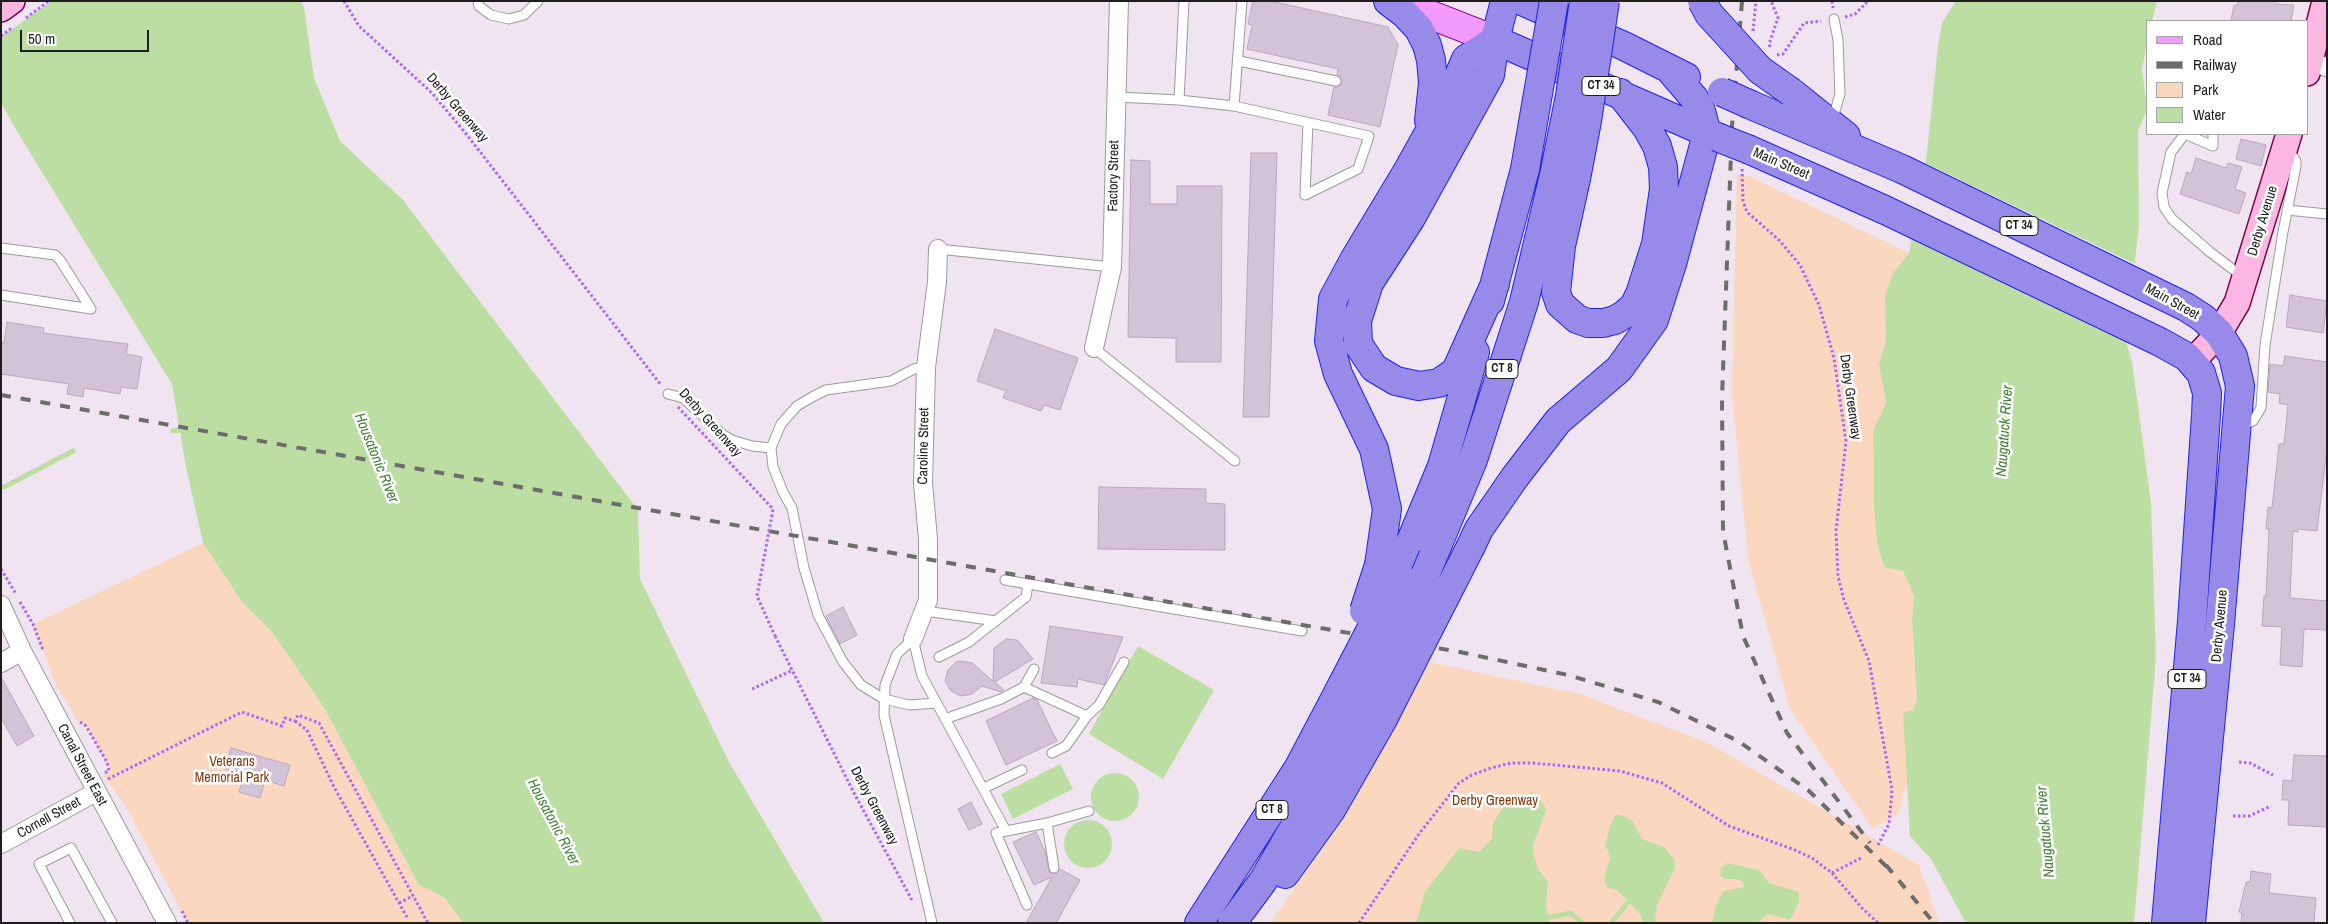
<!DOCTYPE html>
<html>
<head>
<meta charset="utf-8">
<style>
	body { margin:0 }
	#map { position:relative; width:2328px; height:924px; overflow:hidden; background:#efe4ef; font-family:"Archivo Narrow",sans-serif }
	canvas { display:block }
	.frame { position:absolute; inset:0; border:2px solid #1e1e1e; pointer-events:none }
	.legend { position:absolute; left:2146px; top:20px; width:162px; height:115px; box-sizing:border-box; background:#fff; border:1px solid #a5a5a5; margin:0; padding:6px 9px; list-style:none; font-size:15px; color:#1e1e1e }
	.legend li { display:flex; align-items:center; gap:10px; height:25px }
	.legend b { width:25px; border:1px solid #a5a5a5 }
	.scale { position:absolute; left:20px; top:30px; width:129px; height:22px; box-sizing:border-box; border:2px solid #1e1e1e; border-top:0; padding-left:6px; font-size:15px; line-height:18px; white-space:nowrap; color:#1e1e1e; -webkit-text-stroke:4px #fff; paint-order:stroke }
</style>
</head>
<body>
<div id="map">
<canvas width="2328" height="924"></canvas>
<div class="frame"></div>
<ul class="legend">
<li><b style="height:6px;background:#f39afe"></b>Road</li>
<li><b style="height:6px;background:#6c6c6c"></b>Railway</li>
<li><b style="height:14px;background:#fbd7c0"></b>Park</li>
<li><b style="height:14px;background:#bddea3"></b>Water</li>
</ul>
<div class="scale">50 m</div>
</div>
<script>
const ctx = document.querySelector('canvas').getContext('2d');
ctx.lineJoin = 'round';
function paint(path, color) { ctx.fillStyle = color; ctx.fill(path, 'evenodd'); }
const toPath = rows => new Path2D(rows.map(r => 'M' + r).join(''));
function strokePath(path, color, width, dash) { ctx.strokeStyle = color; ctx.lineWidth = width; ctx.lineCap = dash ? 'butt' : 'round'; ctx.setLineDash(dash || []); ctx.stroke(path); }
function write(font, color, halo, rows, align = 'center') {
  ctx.font = font + ' "Archivo Narrow",sans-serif'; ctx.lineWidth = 5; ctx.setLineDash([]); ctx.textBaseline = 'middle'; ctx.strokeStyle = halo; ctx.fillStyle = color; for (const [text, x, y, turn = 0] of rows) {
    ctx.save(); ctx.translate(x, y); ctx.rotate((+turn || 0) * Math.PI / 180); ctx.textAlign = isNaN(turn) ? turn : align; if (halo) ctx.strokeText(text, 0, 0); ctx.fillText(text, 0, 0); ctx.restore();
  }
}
paint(toPath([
	[1737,175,1749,176,1909,253,1893,273,1885,295,1886,340,1879,364,1886,403,1873,431,1873,464,1877,543,1884,567,1903,571,1914,596,1912,619,1917,699,1913,710,1903,713,1907,782,1898,814,1873,829,1790,709,1748,559,1732,394],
	[203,543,242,602,272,632,323,706,419,885,445,898,463,923,188,923,125,805,106,780,104,774,109,771,107,762,86,726,77,720,56,685,33,624],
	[1429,662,1580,694,1708,743,1919,865,1939,923,1270,923,1342,822]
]), '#fbd7c0');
paint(toPath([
	[1,1,301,1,304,7,314,78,340,141,403,200,638,510,640,579,729,762,824,923,463,923,445,898,419,885,323,706,272,632,242,602,203,543,186,467,172,384,21,138,1,103],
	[1956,1,2157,1,2152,21,2147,21,2147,43,2142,69,2147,109,2138,131,2139,224,2126,342,2132,362,2151,503,2156,657,2134,923,1966,923,1931,859,1910,836,1903,713,1913,710,1917,699,1912,619,1914,596,1903,571,1884,567,1877,543,1874,507,1873,431,1886,403,1879,364,1886,340,1885,295,1893,273,1909,253,1927,153,1938,45,1942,23],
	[1138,646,1214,690,1163,779,1089,734],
	[1060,764,1073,789,1013,819,1001,794],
	'1091 797a24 24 0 1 1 48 0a24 24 0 1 1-48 0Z',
	[1532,792,1541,800,1546,810,1533,845,1534,856,1538,869,1548,882,1546,904,1549,923,1416,923,1425,892,1459,848,1479,852,1492,839,1493,823,1502,809,1513,800],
	[1615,815,1621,815,1632,820,1642,839,1664,847,1675,860,1675,868,1657,905,1655,923,1642,923,1641,915,1624,897,1615,889,1607,888,1604,877,1610,859,1608,850,1605,848,1609,828],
	'1064 844a24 24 0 1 1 48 0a24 24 0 1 1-48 0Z',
	[1727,863,1759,870,1769,883,1799,892,1799,902,1790,920,1768,914,1757,923,1712,923,1716,905,1723,891,1744,887,1743,882,1736,879,1725,879,1720,876,1721,868]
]), '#bddea3');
paint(toPath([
	[1,1,52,1,1,37],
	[1923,162,2137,265,2129,341,1909,236]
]), '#efe4ef');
strokePath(toPath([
	[173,431,185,429],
	[4,487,73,451],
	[1542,919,1570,913,1583,923],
	[1611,923,1628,902]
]), '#bddea3', 5);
const building = toPath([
	[1253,1,1270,1,1388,27,1398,45,1380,127,1328,115,1334,87,1338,87,1342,83,1342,79,1337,75,1338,69,1247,49,1252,25,1248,24,1253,1],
	[2238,1,2274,1,2276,4,2294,5,2291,21,2231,21,2234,5,2237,6,2238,1],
	[2241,139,2266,145,2261,166,2236,159,2241,139],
	[1251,153,1277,153,1269,417,1243,417,1251,153],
	[2196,158,2226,168,2228,163,2242,167,2235,189,2246,193,2239,214,2180,194,2187,172,2191,174,2196,158],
	[1131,160,1150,161,1150,204,1177,204,1177,186,1222,186,1221,362,1176,362,1176,338,1128,337,1131,160],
	[2290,295,2327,301,2323,333,2286,327,2290,295],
	[7,322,44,328,43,333,128,344,126,354,142,357,137,389,121,387,120,394,84,388,83,397,67,394,69,384,1,374,1,342,4,343,7,322],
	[995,329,1078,358,1060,410,1044,405,1041,411,1003,398,1006,391,977,381,995,329],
	[2285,356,2327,362,2327,449,2317,531,2298,529,2298,532,2293,531,2290,598,2327,601,2327,630,2304,629,2302,667,2280,665,2282,627,2262,626,2264,596,2266,596,2269,529,2266,529,2268,507,2272,508,2279,444,2284,444,2288,405,2279,403,2280,394,2268,392,2270,364,2283,366,2285,356],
	[1099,487,1206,489,1206,503,1225,504,1225,550,1098,549,1099,487],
	[843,607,857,635,840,644,826,616,843,607],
	[1050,626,1123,637,1104,685,1078,679,1077,687,1041,683,1050,626],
	[1006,639,1017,640,1021,644,1033,659,995,682,1004,690,1001,692,982,686,972,694,961,696,951,691,945,681,948,670,956,662,961,661,972,663,993,681,994,648,1006,639],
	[1,677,34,736,17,746,1,718,1,677],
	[1033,698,1037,700,1057,741,1006,765,986,721,1033,698],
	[231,748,290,765,284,786,265,780,260,798,239,792,244,774,225,769,231,748],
	[2294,755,2327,756,2327,827,2288,825,2289,800,2282,800,2283,780,2292,781,2294,755],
	[971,802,982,824,969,830,958,809,971,802],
	[1036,832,1045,851,1049,872,1055,874,1060,869,1080,880,1056,923,1026,923,1052,877,1034,885,1013,842,1036,832],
	[2251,871,2271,874,2269,893,2316,898,2314,923,2241,923,2242,913,2239,912,2246,882,2250,882,2251,871]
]);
paint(building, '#d2c4d6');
strokePath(building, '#bba6c1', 1);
const lane = toPath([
	[478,1,479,6,491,15,509,19,524,15,538,1],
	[1242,1,1234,106,1369,136,1358,169,1305,195,1308,123],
	[1239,61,1336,81],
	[1116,97,1179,100,1234,106],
	[1179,100,1184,1],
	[1829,120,1835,111,1840,94,1838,40,1834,19],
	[2185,134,2171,152,2162,193,2164,207,2172,219,2210,252,2243,277],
	[2185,134,2213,146,2213,134],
	[2287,210,2327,214],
	[1,248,55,255,60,260,91,309,1,295],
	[938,249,1112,267],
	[1094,348,1235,461],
	[926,367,914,369,891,381,826,390,812,397,797,406,781,424,771,448,773,467,783,492,792,508,804,568,818,615,843,662,861,685,884,699,909,705,936,703],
	[668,394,683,398,722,434,732,440,752,446,771,448],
	[2241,425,2253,421,2261,408,2265,345,2283,232,2296,166,2296,161,2288,149],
	[1005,580,1302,631],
	[925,611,996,621],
	[939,657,969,642,1026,597,1028,584],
	[1024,687,1087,716],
	[945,719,1001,699,1024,687,1034,669],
	[1052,753,1066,746,1087,716,1099,705,1124,662],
	[984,788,1022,770],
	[1047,823,1054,868],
	[1027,905,996,833,1047,823,1089,811],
	[70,923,39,864,71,848,112,923],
	[932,923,884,715,885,685,897,654,913,639,922,676,1006,831]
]);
const street = toPath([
	[2309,62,2327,67],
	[1094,348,1112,267,1119,1],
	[1,605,22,651,167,923],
	[913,639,928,600,928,539,923,483,926,367,937,282,938,249],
	[1,663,22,651],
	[1,844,96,792]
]);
const secondary = toPath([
	[1,9,12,1],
	[2307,73,2325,1],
	[2192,362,2219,333,2237,303,2289,134]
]);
const primary = toPath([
	[1395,1,1495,40]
]);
const highway = toPath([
	[1388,1,1405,14,1419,29,1427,45,1431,60,1433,83,1429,120],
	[1522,1,1624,46,1686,77],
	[1495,40,1717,137],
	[1791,92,1846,136],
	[1751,105,1902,169,2186,307,2203,318,2219,333,2233,356,2240,386,2220,624,2191,923],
	[1750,150,1885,210,2160,342,2187,357,2201,373,2207,393,2206,415,2192,621,2166,923],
	[1576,179,1561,246,1556,292,1560,304,1577,319,1588,323,1603,323,1615,320,1625,314,1634,306,1640,294,1656,244,1664,189,1663,167,1657,146,1647,128,1620,93],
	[1495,284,1456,371,1439,383,1419,386,1396,381,1374,368,1358,344,1357,321,1369,283,1411,218,1490,75,1495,40,1505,1],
	[1490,301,1525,169],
	[1471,546,1479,529,1515,477,1558,421,1619,369,1654,320,1672,264,1707,134,1701,111,1694,98,1670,70],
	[1433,556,1473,460,1524,302,1554,175],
	[1379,565,1387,509,1374,449,1338,374,1329,341,1333,299,1354,260,1407,172,1453,89,1466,59,1495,40],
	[1398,572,1442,466,1475,352],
	[1285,874,1331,810,1383,719],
	[1199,923,1299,767,1338,693],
	[1232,923,1263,881,1342,745,1361,707]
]);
strokePath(lane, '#9b9b9b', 11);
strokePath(street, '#9b9b9b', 20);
strokePath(secondary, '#780245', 28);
strokePath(primary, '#970098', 30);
strokePath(highway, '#2023de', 30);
strokePath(toPath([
	[344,1,359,26,432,93,467,135,661,385],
	[1832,1,1833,8],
	[1845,17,1855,14,1868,1],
	[26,18,49,1],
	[1753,31,1756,1],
	[1,36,13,27],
	[1770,47,1769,44,1778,18,1771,1],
	[1777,55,1783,54,1804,23,1821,21],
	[1742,169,1743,201,1747,212,1779,240,1800,265,1819,305,1834,358,1846,441,1836,531,1838,576,1844,600,1869,661,1892,790,1889,824,1878,845],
	[1,569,16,594],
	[20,602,33,624,43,650],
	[775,636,854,793,913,902],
	[752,689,793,670],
	[295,721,307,730,333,785,408,919],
	[80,722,86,726,107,762,109,771,104,773],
	[2239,762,2250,763,2273,775],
	[108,779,242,712,282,726,285,718,295,721,298,715,319,723,428,923],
	[2233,816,2249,816,2271,806],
	[1832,873,1863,857],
	[399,903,413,896],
	[182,911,188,923],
	[1359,923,1419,834,1459,783,1472,775,1491,768,1511,763,1533,763,1620,771,1662,783,1729,826,1795,850,1812,858,1832,873,1862,908,1878,923]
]), '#a767fd', 3, [2.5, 2.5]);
strokePath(lane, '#fff', 9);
strokePath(street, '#fff', 18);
strokePath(secondary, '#fbb6e1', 25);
strokePath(primary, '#f39afe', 28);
strokePath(highway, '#978ae9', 28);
strokePath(toPath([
	[1742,1,1732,126,1722,398,1723,531,1743,636,1787,733,1870,843],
	[1,395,1169,602,1460,652,1568,675,1658,702,1738,741,1808,790,1891,871],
	[1886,865,1934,923]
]), '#6c6c6c', 4, [10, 10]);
const highwayBridge = toPath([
	[1702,1,1709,14,1760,70,1791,92],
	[1722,92,1751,105],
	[1717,137,1750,150],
	[1525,169,1554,1],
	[1554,175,1570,96,1584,1],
	[1576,179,1587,121,1605,1],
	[1364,611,1379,565],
	[1338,693,1382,608,1398,572],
	[1361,707,1415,599,1433,556],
	[1383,719,1471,546]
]);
strokePath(highwayBridge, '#2023de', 30, []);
strokePath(toPath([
	[678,407,773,509,757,596,775,636]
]), '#a767fd', 3, [2.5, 2.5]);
strokePath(highwayBridge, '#978ae9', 28);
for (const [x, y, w] of [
	[1601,86,38],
	[2019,226,38],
	[1502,369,32],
	[2187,679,38],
	[1272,810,32]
]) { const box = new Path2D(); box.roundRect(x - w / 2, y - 9.5, w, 19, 4); ctx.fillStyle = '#fff'; ctx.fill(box); strokePath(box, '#1e1e1e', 1); }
write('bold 12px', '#1e1e1e', null, [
	["CT 34",1601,86],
	["CT 34",2019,226],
	["CT 8",1502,369],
	["CT 34",2187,679],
	["CT 8",1272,810]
]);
write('14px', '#1e1e1e', '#fff', [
	["Derby Greenway",457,108,49],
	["Main Street",1781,164,23],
	["Factory Street",1114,176,-89],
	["Derby Avenue",2263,221,-73],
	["Main Street",2172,302,29],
	["Derby Greenway",1850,397,82],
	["Derby Greenway",710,423,48],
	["Caroline Street",924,446,-89],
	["Derby Avenue",2220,626,-85],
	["Canal Street East",82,765,62],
	["Derby Greenway",874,806,62],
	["Cornell Street",49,818,-29]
]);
write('14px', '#7f3909', '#fff', [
	["Veterans",232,762],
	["Memorial Park",232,778],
	["Derby Greenway",1495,801]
]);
write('italic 15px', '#448038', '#fff', [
	["Naugatuck River",2005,431,-86],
	["Housatonic River",376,458,68],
	["Housatonic River",553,822,62],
	["Naugatuck River",2046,832,-95]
]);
</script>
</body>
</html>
